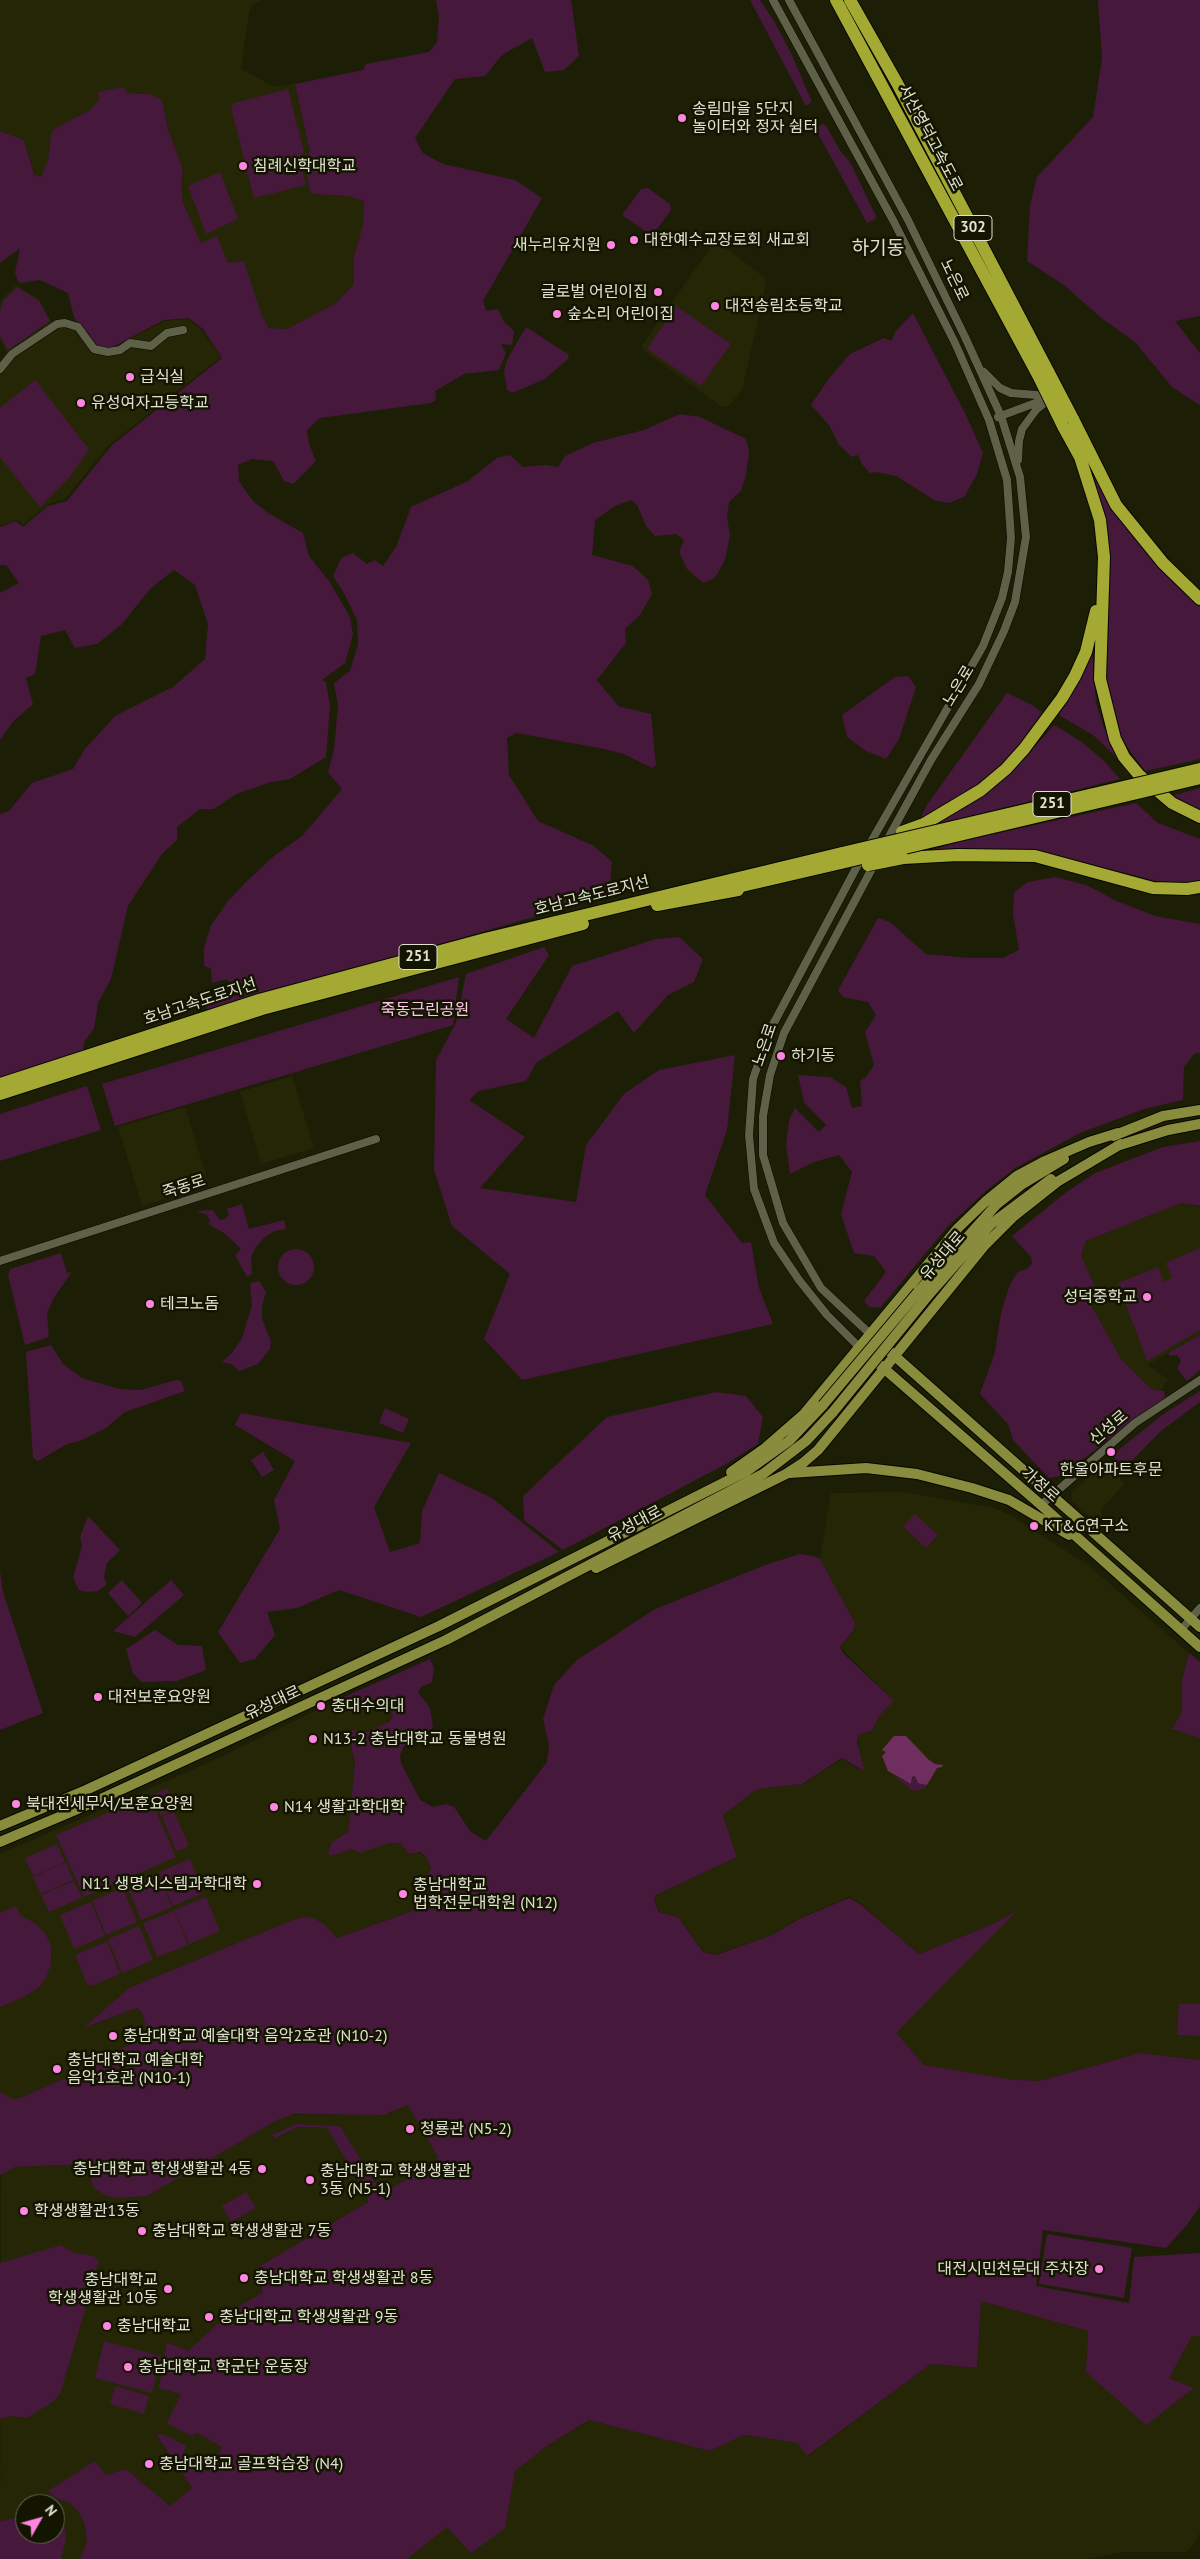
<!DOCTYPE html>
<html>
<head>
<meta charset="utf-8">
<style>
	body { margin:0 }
	#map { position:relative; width:1200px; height:2559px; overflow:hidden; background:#1d1e06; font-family:"PT Sans",sans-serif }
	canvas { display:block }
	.north { position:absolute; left:15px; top:2494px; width:50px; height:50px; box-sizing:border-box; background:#141501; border:1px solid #656654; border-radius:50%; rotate:52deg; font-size:14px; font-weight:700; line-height:20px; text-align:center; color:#dfe0d1 }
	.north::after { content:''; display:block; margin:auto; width:18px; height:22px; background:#fe85e0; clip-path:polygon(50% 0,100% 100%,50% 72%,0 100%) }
</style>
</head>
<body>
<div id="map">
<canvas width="1200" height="2559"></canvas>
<div class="north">N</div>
</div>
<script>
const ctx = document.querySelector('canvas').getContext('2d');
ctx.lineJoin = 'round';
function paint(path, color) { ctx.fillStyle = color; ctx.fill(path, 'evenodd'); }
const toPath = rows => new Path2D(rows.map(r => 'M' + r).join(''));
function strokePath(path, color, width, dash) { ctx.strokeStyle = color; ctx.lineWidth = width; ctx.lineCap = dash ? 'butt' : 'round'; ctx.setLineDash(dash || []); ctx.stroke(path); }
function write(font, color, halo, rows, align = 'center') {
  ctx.font = font + ' "PT Sans","Noto Sans KR",sans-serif'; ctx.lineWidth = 5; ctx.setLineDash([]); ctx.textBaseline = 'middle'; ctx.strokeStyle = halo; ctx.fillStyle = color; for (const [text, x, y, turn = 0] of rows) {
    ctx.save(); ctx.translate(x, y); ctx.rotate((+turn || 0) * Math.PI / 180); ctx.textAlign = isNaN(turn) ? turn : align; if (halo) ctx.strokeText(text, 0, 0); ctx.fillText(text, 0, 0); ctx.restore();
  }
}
paint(toPath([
	[0,0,261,0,252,5,249,12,241,69,275,87,295,84,310,152,311,194,348,196,364,201,363,226,354,256,354,284,336,303,287,329,269,328,228,264,201,244,183,203,181,183,183,170,168,129,162,100,138,92,99,100,90,110,51,134,48,160,41,177,35,174,24,140,0,131],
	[718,242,764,277,766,284,742,390,729,406,722,407,643,350,642,345,713,244],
	[16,285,39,299,51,322,63,318,77,323,93,346,109,350,165,321,189,319,202,331,221,357,109,445,65,499,50,503,23,525,18,519,0,525,0,361,7,353,0,339,0,305,1,300],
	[292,1076,314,1148,261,1164,240,1092],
	[185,1107,209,1185,142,1206,118,1127],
	[1181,1203,1200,1207,1200,1335,1147,1365,1168,1379,1162,1390,1151,1389,1121,1359,1104,1331,1092,1307,1095,1287,1081,1255,1086,1241],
	[1106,1461,1113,1466,1124,1484,1100,1511,1103,1517,1098,1524,1072,1501,1071,1493],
	[904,1492,994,1508,1008,1514,1088,1565,1189,1653,1182,1679,1182,1712,1172,1729,1175,1731,1200,1702,1200,2060,1140,2053,1039,2081,1007,2079,924,2066,895,2033,1016,1911,993,1924,919,1954,860,1903,849,1897,801,1917,772,1935,716,1954,704,1952,678,1917,660,1912,655,1900,656,1895,737,1857,723,1815,757,1789,803,1784,842,1759,858,1769,864,1768,858,1747,859,1734,873,1731,879,1716,894,1701,840,1647,855,1630,855,1623,820,1559,831,1493],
	[342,1698,345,1703,384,1699,393,1716,386,1724,359,1735,348,1732,355,1763,348,1832,329,1845,331,1856,352,1849,357,1852,388,1843,400,1843,409,1854,417,1852,427,1858,431,1868,427,1880,435,1903,337,1938,329,1930,300,1918,295,1919,129,1988,83,2028,137,2008,142,2012,148,2037,100,2058,86,2069,20,2098,12,2099,4,2096,0,2092,0,1854,208,1763],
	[405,2105,410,2106,437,2154,438,2160,383,2193,340,2126,296,2124,271,2136,274,2139,297,2127,327,2128,368,2200,364,2205,260,2266,258,2276,263,2292,231,2311,188,2351,168,2342,181,2394,197,2433,222,2446,210,2472,182,2458,185,2447,156,2435,192,2488,170,2506,126,2469,106,2475,95,2461,56,2498,69,2503,78,2511,84,2522,87,2541,80,2559,0,2559,1,2173,15,2167,87,2164,89,2166,91,2181,111,2197,147,2196,265,2126,288,2115,390,2114],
	[25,2504,55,2504,55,2534,25,2534],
	[981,2301,1088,2331,1086,2372,1194,2388,1169,2378,1192,2336,1200,2336,1200,2533,1192,2547,1185,2552,1124,2552,1086,2559,407,2559,447,2527,505,2528,515,2471,544,2448,590,2420,710,2451,744,2435,798,2443,808,2456,931,2364,977,2368]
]), '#252606');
paint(toPath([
	[436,0,571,0,579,56,564,70,545,72,532,38,502,55,485,76,455,79,415,138,423,153,443,164,515,180,542,198,483,301,486,311,498,309,504,322,514,331,512,345,501,344,506,353,499,370,464,374,435,391,436,400,431,403,320,418,307,430,309,444,316,461,293,484,284,481,273,461,252,459,238,465,239,481,253,501,268,513,303,533,309,556,329,581,350,617,353,635,345,663,322,680,326,682,330,706,326,757,290,779,271,782,236,794,214,809,200,809,177,827,177,840,162,854,128,906,111,979,98,1003,94,1029,84,1042,83,1052,0,1080,0,814,9,811,32,783,73,769,84,750,115,716,173,687,205,659,208,624,195,585,174,570,151,588,121,625,97,644,75,648,65,630,41,636,35,674,26,678,33,704,13,722,0,740,0,593,19,583,6,565,0,565,0,527,16,521,23,527,48,506,67,501,112,445,222,358,203,329,189,318,164,320,109,349,93,345,74,317,68,293,40,280,19,283,15,273,20,248,0,263,0,131,24,140,34,174,41,177,48,160,51,134,53,130,90,110,99,100,98,92,123,87,127,93,150,94,162,100,168,129,183,170,181,183,183,203,201,243,217,236,228,263,244,261,261,314,269,328,287,329,336,303,354,284,354,256,363,225,364,201,348,196,311,194,304,161,310,152,295,84,363,70,366,64,429,52,437,42,439,16],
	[750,0,760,0,774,21,791,53,812,102,806,106],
	[1098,0,1200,0,1200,316,1175,321,1200,353,1200,405,1172,387,1134,341,1101,318,1064,285,1027,261,1030,205,1037,177,1093,117,1102,58],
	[288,89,304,152,299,158,306,185,254,198,231,108,234,103],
	[823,124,826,126,841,152,850,162,876,216,875,219,867,223,815,128],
	[220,172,238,219,206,234,188,186],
	[648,188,670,204,671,210,652,236,622,215,641,189],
	[17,287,39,301,50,321,8,350,0,336,0,312,3,301],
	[676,306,731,344,701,386,647,349],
	[913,313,965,413,983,453,977,474,965,496,950,503,936,501,896,476,876,472,869,473,862,464,858,455,852,457,839,445,829,425,811,405,830,377,850,354,884,338,891,341,896,331],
	[526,327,568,354,569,358,545,379,512,393,507,390,504,370,508,358],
	[35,380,89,449,70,477,40,507,0,457,0,408],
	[680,414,700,417,746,439,749,452,746,475,741,491,729,502,727,517,730,535,725,560,715,578,703,583,687,569,679,552,684,540,676,534,655,536,646,526,637,505,631,500,615,506,595,520,592,555,633,566,648,580,652,594,640,615,625,629,626,643,597,680,618,706,651,714,656,765,652,768,624,754,604,749,516,733,507,738,509,775,538,821,594,846,612,862,609,895,209,1011,205,1006,208,1001,240,995,227,979,212,983,211,969,204,966,204,948,211,925,228,901,248,880,274,856,302,836,342,789,328,772,334,750,338,706,334,683,350,671,358,644,357,620,344,593,333,576,341,558,353,553,367,564,375,560,383,566,396,547,411,507,468,481,497,458,510,455,523,467,546,465,558,467,565,456,593,443,644,430],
	[1087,460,1200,605,1200,759,1145,771,1121,739,1103,681,1106,609],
	[1092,649,1096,703,1104,728,1133,774,1128,774,1113,754,1093,735,1059,715],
	[908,676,916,687,899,739,886,759,866,751,847,737,842,715,895,677],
	[1007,693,1032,705,1044,714,1015,755,979,785,930,815,921,817,927,805],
	[1054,725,1082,742,1105,762,1120,779,926,827,1013,771],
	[1200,788,1200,811,1171,796],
	[1136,803,1158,823,1200,839,1200,882,1164,883,1054,855,1013,850,925,852,966,840],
	[1055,877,1086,885,1117,901,1155,916,1200,924,1200,1053,1194,1054,1184,1067,1183,1100,1144,1109,1080,1133,1015,1168,987,1190,948,1226,880,1308,869,1307,864,1301,886,1272,874,1256,854,1253,841,1214,852,1172,839,1155,814,1162,790,1174,786,1145,789,1120,795,1108,819,1132,826,1125,804,1102,798,1075,830,1077,846,1087,852,1108,862,1106,860,1081,866,1077,874,1065,865,1032,876,1015,868,1002,843,997,838,990,878,918,890,922,926,954,969,958,1003,958,1019,950,1013,914,1014,892,1028,882],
	[679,937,703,959,694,982,668,995,634,1033,618,1011,536,1063,526,1081,479,1091,469,1100,525,1137,480,1188,576,1202,586,1145,624,1094,659,1070,735,1055,727,1130,705,1195,742,1243,751,1242,759,1288,773,1324,522,1380,484,1339,510,1274,452,1226,434,1170,436,1060,456,1023,466,974,544,947,549,955,506,1019,534,1038,572,966,656,939],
	[459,977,453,1025,115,1126,102,1084],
	[87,1086,101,1130,0,1161,0,1114],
	[1200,1141,1200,1206,1181,1203,1086,1241,1081,1255,1095,1287,1092,1307,1121,1359,1151,1389,1164,1391,1165,1398,1060,1476,1049,1478,1013,1440,1008,1424,980,1394,995,1352,1001,1313,1010,1284,1018,1272,1027,1269,1032,1263,1031,1257,1012,1236,1065,1193,1095,1173,1163,1147],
	[242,1204,249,1229,284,1220,286,1229,275,1231,265,1237,256,1247,251,1257,252,1274,247,1277,235,1255,241,1249,224,1233,208,1224,210,1221,207,1215,196,1211,213,1210,220,1220,224,1219,229,1215,227,1209],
	[1200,1248,1200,1330,1147,1361,1118,1283,1158,1267,1164,1282,1172,1278,1166,1263],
	'278 1267a18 18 0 1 1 36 0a18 18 0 1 1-36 0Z',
	[61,1253,67,1273,72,1272,53,1299,47,1314,49,1337,25,1345,8,1275,10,1269],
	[259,1281,266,1292,262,1306,262,1319,271,1341,270,1349,258,1364,239,1371,231,1364,222,1362,232,1353,242,1338,252,1305,250,1283],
	[1200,1335,1200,1370,1187,1381,1177,1369,1181,1361,1177,1355,1170,1356,1168,1353],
	[51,1345,63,1364,82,1378,119,1389,141,1390,176,1380,181,1381,185,1391,125,1412,106,1428,80,1441,67,1444,38,1461,33,1458,26,1352],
	[1200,1391,1200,1402,1161,1431,1118,1475,1113,1466,1116,1452,1162,1415],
	[716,1392,746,1396,763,1417,758,1444,726,1464,563,1550,524,1520,523,1496,607,1417],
	[385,1408,409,1419,403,1433,379,1423],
	[241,1413,411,1443,374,1507,390,1552,420,1543,422,1511,439,1473,492,1498,559,1552,421,1617,339,1590,297,1608,267,1612,275,1635,255,1659,240,1663,218,1632,280,1529,274,1500,295,1461,235,1425],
	[263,1452,274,1470,262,1477,251,1460],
	[915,1514,938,1535,926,1548,903,1526],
	[88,1516,120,1550,107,1563,104,1577,107,1584,98,1591,87,1592,79,1590,73,1578,82,1546,80,1537],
	[800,1554,814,1556,820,1559,855,1623,854,1630,840,1647,843,1653,894,1701,879,1716,872,1731,859,1734,857,1742,864,1768,862,1770,842,1758,802,1784,757,1789,723,1815,737,1857,656,1895,654,1900,659,1912,678,1917,703,1952,716,1955,772,1935,801,1918,849,1898,860,1904,919,1954,993,1924,1018,1910,896,2033,924,2065,1007,2079,1039,2081,1140,2053,1200,2060,1200,2206,1186,2226,1166,2248,1043,2230,1036,2286,1129,2303,1134,2257,1200,2253,1200,2336,1192,2336,1169,2378,1194,2388,1146,2425,1086,2372,1088,2331,981,2301,977,2368,931,2364,807,2456,798,2443,744,2435,710,2451,589,2420,544,2448,515,2471,505,2528,471,2553,447,2527,407,2559,80,2559,87,2541,84,2522,78,2511,69,2503,56,2498,48,2491,95,2461,106,2475,126,2469,170,2506,192,2488,156,2434,165,2435,186,2446,182,2458,209,2472,222,2447,197,2433,191,2436,167,2423,181,2394,159,2388,167,2342,188,2351,231,2311,263,2292,258,2276,260,2266,368,2202,367,2197,327,2128,297,2127,274,2139,272,2135,296,2124,340,2126,382,2193,434,2164,438,2157,408,2105,384,2115,294,2114,277,2120,147,2196,116,2198,105,2195,95,2189,91,2181,88,2164,15,2167,0,2175,0,2092,12,2099,20,2098,86,2069,100,2058,148,2037,142,2012,137,2008,83,2028,129,1988,295,1919,306,1917,315,1919,326,1926,337,1938,435,1903,426,1878,431,1868,427,1858,420,1852,409,1854,400,1843,389,1843,360,1853,352,1849,331,1856,328,1854,331,1843,348,1832,355,1763,348,1732,356,1729,359,1735,389,1722,393,1716,384,1699,345,1703,342,1698,430,1659,434,1668,432,1682,421,1687,418,1692,430,1708,433,1727,426,1735,403,1747,400,1756,401,1763,420,1800,433,1807,446,1804,454,1807,471,1832,486,1841,547,1762,549,1745,543,1719,554,1685,577,1660,655,1609,768,1564],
	[0,1571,3,1592,43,1713,0,1730],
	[122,1580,142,1603,128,1616,108,1593],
	[171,1580,184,1595,135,1637,113,1631],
	[155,1630,178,1645,202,1646,206,1670,177,1681,142,1682,133,1674,126,1649],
	[1189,1653,1200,1662,1200,1738,1172,1729,1182,1712,1182,1679],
	[893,1776,912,1784,912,1778,915,1776,927,1785,932,1778,925,1788,914,1791],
	[167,1788,176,1810,161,1816,152,1795],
	[149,1795,176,1857,84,1897,56,1835],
	[174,1812,189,1846,176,1851,162,1817],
	[57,1844,65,1862,33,1876,25,1858],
	[190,1859,204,1893,173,1906,159,1872],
	[66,1862,73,1880,41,1894,33,1877],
	[158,1873,172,1907,141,1920,127,1886],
	[74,1881,82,1898,49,1912,41,1895],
	[123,1888,137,1922,106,1935,92,1901],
	[206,1897,220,1931,189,1944,174,1910],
	[91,1902,105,1936,74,1949,60,1915],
	[16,1906,21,1916,35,1923,45,1933,51,1946,51,1964,46,1978,38,1988,24,1997,0,2007,0,1913],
	[174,1911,188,1945,157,1957,143,1923],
	[139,1926,153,1960,122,1973,108,1939],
	[107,1941,120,1974,91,1986,87,1984,76,1957,77,1954],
	[1179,2004,1200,2004,1200,2036,1177,2035],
	[246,2192,256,2208,231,2222,222,2206],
	[1047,2234,1132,2248,1124,2298,1039,2284],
	[61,2245,74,2253,94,2256,99,2262,89,2285,90,2293,60,2394,54,2401,27,2418,11,2416,0,2419,0,2263],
	[104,2341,161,2356,152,2393,95,2378],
	[115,2386,149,2396,144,2414,110,2404],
	[25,2517,25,2534,55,2534,55,2518,60,2521,65,2530,66,2539,61,2559,0,2559,0,2521]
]), '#46183c');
paint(toPath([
	[894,1736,906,1736,929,1760,935,1764,943,1765,942,1767,937,1768,927,1785,918,1783,915,1776,912,1777,911,1784,888,1771,882,1756,886,1752,882,1750]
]), '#6e2f5f');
const minor = toPath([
	[773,0,894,222,955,343,989,420,1007,480,1011,538,1008,572,1002,598,983,646,868,847],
	[789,0,908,220,965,337,1001,416,1020,477,1026,537,1015,602,1004,631,979,684,931,760,885,844],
	[0,369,12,354,57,324,65,323,78,327,94,349,108,352,120,350,130,343,151,346,167,333,183,330],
	[984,372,1000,388,1011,393,1049,396],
	[998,417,1046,399],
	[1018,460,1019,441,1022,429,1036,410,1052,397],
	[0,1261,376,1139],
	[869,1333,821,1288,783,1223,763,1155,763,1116,770,1075,784,1033,875,863],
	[858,1346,827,1315,799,1280,774,1243,754,1189,749,1135,753,1079,769,1032,862,857],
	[1041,1505,1135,1423,1200,1380],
	[1181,1630,1200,1608]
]);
const major = toPath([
	[1113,1136,1163,1116,1200,1110],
	[1117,1146,1168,1130,1200,1124],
	[918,1292,997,1204,1021,1185,1064,1159],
	[926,1298,991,1224,1051,1179],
	[879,1342,1200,1627],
	[880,1365,1041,1505,1200,1647],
	[731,1472,765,1448,804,1414,958,1228,985,1202,1017,1176,1045,1161,1089,1142,1118,1133],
	[790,1473,866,1468,917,1474,972,1488,1009,1500,1069,1535],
	[596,1568,786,1474,803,1463,818,1450,840,1423,984,1246,1014,1216,1057,1182,1121,1144],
	[0,1826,86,1790,439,1626,747,1471,789,1441,823,1405],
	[0,1842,92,1803,446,1640,763,1474,806,1441,833,1412]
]);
const highway = toPath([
	[836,0,1040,379],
	[850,0,897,83,1049,373],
	[1073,419,1116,505,1163,563,1200,599],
	[1063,426,1080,457,1100,520,1104,557,1100,679,1115,739,1124,757,1139,775,1172,803,1200,817],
	[902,832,924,824,981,790,1006,769,1024,749,1062,698,1075,676,1086,652,1096,611],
	[903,858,958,855,1035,856,1153,888,1187,889,1200,887],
	[729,889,841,863],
	[657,905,738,890],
	[0,1084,259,1000,485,939,842,853],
	[0,1094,262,1009,583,924]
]);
strokePath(minor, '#070800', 9);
strokePath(major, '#070800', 12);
strokePath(highway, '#070800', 14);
strokePath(minor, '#5e6147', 8);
strokePath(major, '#888c3c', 10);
strokePath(highway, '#a4a934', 12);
const majorBridge = toPath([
	[823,1405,918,1292],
	[833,1412,926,1298]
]);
const highwayBridge = toPath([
	[1049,373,1073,419],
	[1040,379,1063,426],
	[842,853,1200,769],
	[841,863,1200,778],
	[868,865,903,858]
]);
strokePath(majorBridge, '#070800', 12, []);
strokePath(highwayBridge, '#070800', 14, []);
strokePath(majorBridge, '#888c3c', 10);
strokePath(highwayBridge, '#a4a934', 12);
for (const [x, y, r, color] of [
	[682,118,5,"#fe85e0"],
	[243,166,5,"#fe85e0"],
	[634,240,5,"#fe85e0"],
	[611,245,5,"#fe85e0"],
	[658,292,5,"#fe85e0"],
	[715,306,5,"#fe85e0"],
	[557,314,5,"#fe85e0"],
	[130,377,5,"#fe85e0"],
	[81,403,5,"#fe85e0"],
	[781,1056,5,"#fe85e0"],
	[1147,1297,5,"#fe85e0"],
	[150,1304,5,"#fe85e0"],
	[1111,1452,5,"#fe85e0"],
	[1034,1526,5,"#fe85e0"],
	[98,1697,5,"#fe85e0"],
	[321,1706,5,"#fe85e0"],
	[313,1739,5,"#fe85e0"],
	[16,1804,5,"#fe85e0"],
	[274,1807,5,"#fe85e0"],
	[257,1884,5,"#fe85e0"],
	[403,1894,5,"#fe85e0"],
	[113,2036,5,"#fe85e0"],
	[57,2069,5,"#fe85e0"],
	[410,2129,5,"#fe85e0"],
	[262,2169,5,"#fe85e0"],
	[310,2180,5,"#fe85e0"],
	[24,2211,5,"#fe85e0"],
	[142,2231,5,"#fe85e0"],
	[1099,2269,5,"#fe85e0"],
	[244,2278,5,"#fe85e0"],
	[168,2289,5,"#fe85e0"],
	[209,2317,5,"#fe85e0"],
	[107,2326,5,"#fe85e0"],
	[128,2367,5,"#fe85e0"],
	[149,2464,5,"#fe85e0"]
]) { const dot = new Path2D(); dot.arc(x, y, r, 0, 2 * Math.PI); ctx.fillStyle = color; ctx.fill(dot); strokePath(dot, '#141501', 2); }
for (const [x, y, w] of [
	[973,228,38],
	[1052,804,38],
	[418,957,38]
]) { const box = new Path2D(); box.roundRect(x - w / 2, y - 12.5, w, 25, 4); ctx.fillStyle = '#141501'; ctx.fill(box); strokePath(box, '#dfe0d1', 1); }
write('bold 15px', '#dfe0d1', null, [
	["302",973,228],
	["251",1052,804],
	["251",418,957]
]);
write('16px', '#dfe0d1', '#141501', [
	["송림마을 5단지",692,109],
	["놀이터와 정자 쉼터",692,127],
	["침례신학대학교",253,166],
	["대한예수교장로회 새교회",644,240],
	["새누리유치원",601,245,"right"],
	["글로벌 어린이집",648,292,"right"],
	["대전송림초등학교",725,306],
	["숲소리 어린이집",567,314],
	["급식실",140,377],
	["유성여자고등학교",91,403],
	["하기동",791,1056],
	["성덕중학교",1137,1297,"right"],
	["테크노돔",160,1304],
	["한울아파트후문",1111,1470,"center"],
	["KT&G연구소",1044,1526],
	["대전보훈요양원",108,1697],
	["충대수의대",331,1706],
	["N13-2 충남대학교 동물병원",323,1739],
	["북대전세무서/보훈요양원",26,1804],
	["N14 생활과학대학",284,1807],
	["N11 생명시스템과학대학",247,1884,"right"],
	["충남대학교",413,1885],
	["법학전문대학원 (N12)",413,1903],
	["충남대학교 예술대학 음악2호관 (N10-2)",123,2036],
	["충남대학교 예술대학",67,2060],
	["음악1호관 (N10-1)",67,2078],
	["청룡관 (N5-2)",420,2129],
	["충남대학교 학생생활관 4동",252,2169,"right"],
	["충남대학교 학생생활관",320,2171],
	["3동 (N5-1)",320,2189],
	["학생생활관13동",34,2211],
	["충남대학교 학생생활관 7동",152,2231],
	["대전시민천문대 주차장",1089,2269,"right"],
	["충남대학교 학생생활관 8동",254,2278],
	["충남대학교",158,2280,"right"],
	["학생생활관 10동",158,2298,"right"],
	["충남대학교 학생생활관 9동",219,2317],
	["충남대학교",117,2326],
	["충남대학교 학군단 운동장",138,2367],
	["충남대학교 골프학습장 (N4)",159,2464]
], 'left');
write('16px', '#dfe0d1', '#141501', [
	["서산영덕고속도로",930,138,62],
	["노은로",954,280,64],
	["노은로",959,686,-59],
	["호남고속도로지선",592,896,-14],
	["호남고속도로지선",200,1002,-18],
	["노은로",765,1045,-71],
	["죽동로",184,1187,-18],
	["유성대로",943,1256,-49],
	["신성로",1109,1428,-40],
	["가정로",1040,1485,41],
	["유성대로",635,1524,-28],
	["유성대로",273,1703,-25]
]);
write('16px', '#ffc5ed', '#141501', [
	["죽동근린공원",425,1010]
]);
write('19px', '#dfe0d1', '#141501', [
	["하기동",878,249]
]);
</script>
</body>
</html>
